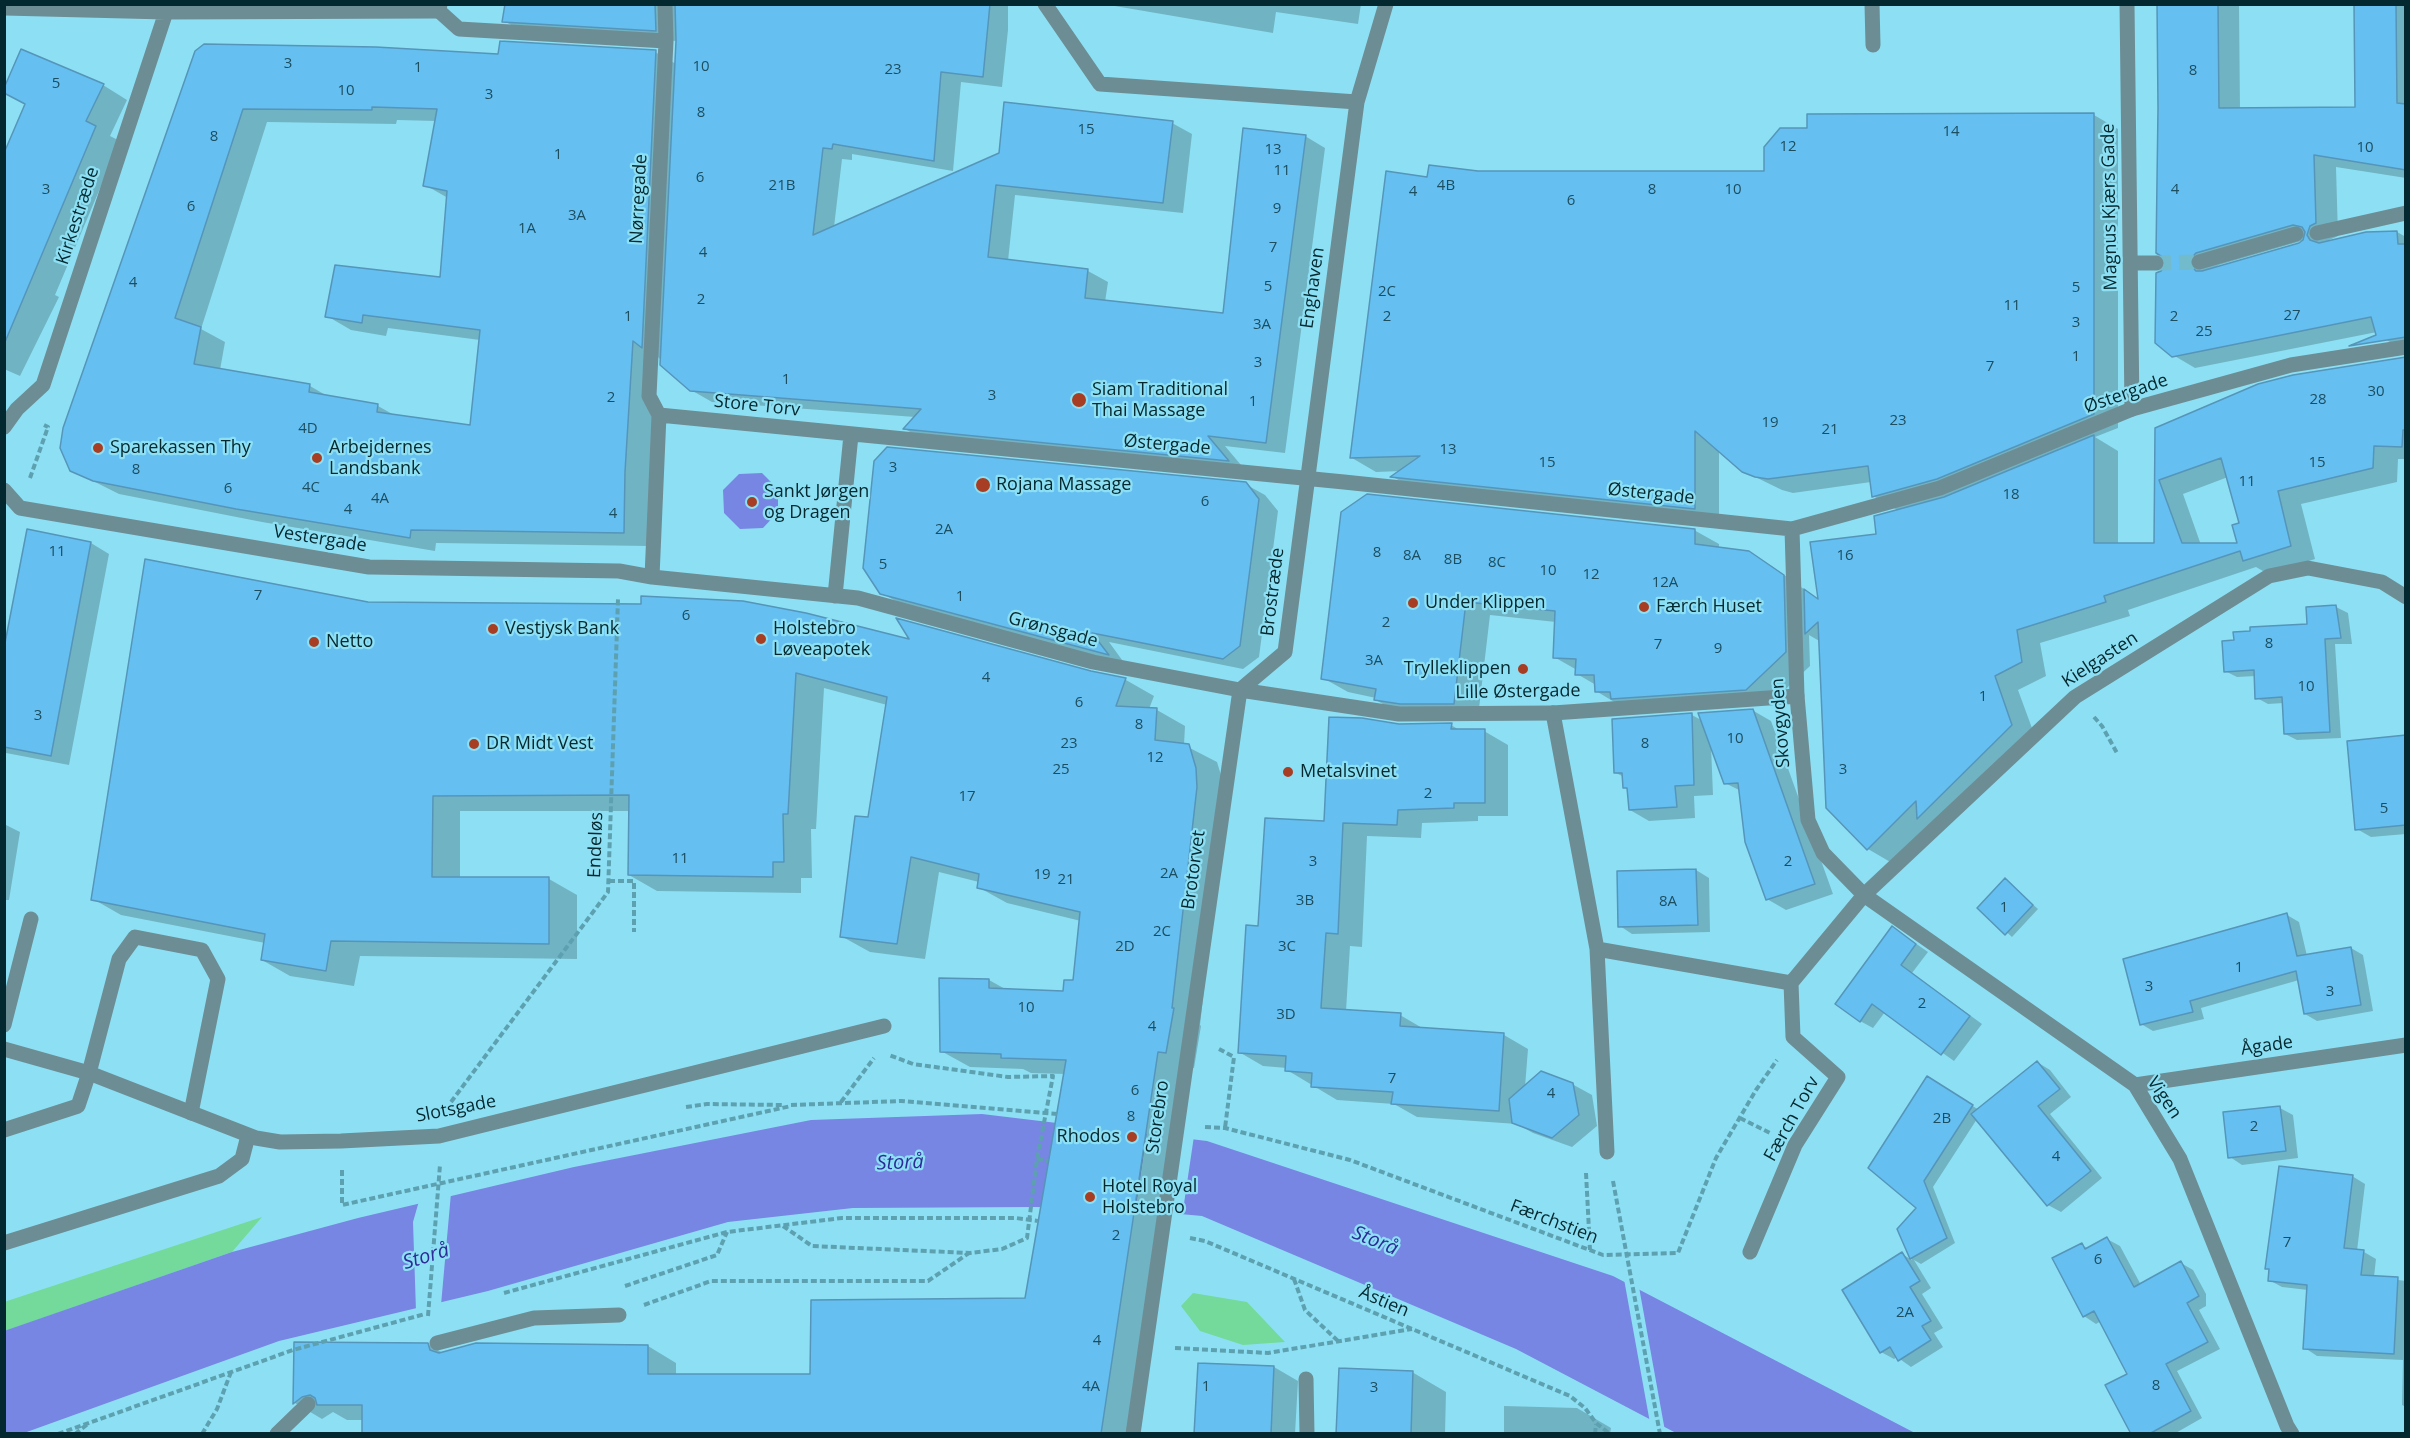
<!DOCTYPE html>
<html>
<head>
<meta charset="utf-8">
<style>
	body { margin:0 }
	#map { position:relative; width:2410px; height:1438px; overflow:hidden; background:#8de0f4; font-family:"Open Sans",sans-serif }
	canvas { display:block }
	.frame { position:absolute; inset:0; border:6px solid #03282f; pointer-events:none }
</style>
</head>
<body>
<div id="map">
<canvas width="2410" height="1438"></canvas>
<div class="frame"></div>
</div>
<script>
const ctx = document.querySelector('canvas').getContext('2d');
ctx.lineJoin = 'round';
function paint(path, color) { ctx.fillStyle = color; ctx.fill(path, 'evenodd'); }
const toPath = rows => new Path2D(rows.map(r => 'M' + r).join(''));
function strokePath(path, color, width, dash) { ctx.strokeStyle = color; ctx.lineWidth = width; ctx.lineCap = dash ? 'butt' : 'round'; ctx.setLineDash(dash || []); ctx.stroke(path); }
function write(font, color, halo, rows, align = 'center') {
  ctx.font = font + ' "Open Sans",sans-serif'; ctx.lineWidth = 4.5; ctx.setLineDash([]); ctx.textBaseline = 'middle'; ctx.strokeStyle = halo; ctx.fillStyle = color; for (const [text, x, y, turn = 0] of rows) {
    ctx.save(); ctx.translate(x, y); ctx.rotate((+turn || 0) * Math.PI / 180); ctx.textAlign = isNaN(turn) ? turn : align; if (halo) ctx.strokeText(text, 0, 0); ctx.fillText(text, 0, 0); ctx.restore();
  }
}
paint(toPath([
	[262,1217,232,1252,5,1331,4,1302],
	[1193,1293,1247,1302,1285,1342,1243,1345,1200,1331,1181,1306]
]), '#73da9b');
paint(toPath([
	[762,473,778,489,778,512,763,528,740,529,724,513,723,490,739,474],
	[982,1114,1207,1141,1613,1276,1915,1433,1676,1433,1516,1349,1202,1216,1115,1208,1035,1207,853,1208,728,1222,488,1291,279,1341,24,1433,5,1433,4,1331,232,1252,358,1218,574,1167,811,1120]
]), '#7786e3');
paint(toPath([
	[1147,1131,1194,1136,1182,1217,1135,1213],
	[451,1193,441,1305,416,1311,413,1222,419,1201],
	[1624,1279,1639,1287,1665,1431,1650,1423]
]), '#8de0f4');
paint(toPath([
	[506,4,1008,4,1008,30,1002,87,961,82,953,171,852,154,852,160,842,159,834,227,1172,123,1192,134,1183,213,1015,195,1008,261,1088,271,1108,282,1105,302,1225,314,1305,136,1325,148,1285,453,1225,446,1246,471,924,440,905,429,915,417,712,402,691,390,657,356,648,546,436,543,435,551,262,522,119,494,71,470,196,52,500,56,655,52,676,64,677,41,524,32,504,21],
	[397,120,436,121,425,185,448,198,442,278,327,316,351,330,386,336,388,328,480,340,471,427,396,416,378,406,329,397,310,386,220,370,225,342,201,329,267,122,396,124],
	[1103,4,1361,4,1358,24,1276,12,1273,33],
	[2159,4,2239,4,2240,109,2356,108,2356,4,2406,4,2406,178,2336,167,2338,236,2327,241,2397,232,2406,237,2406,348,2400,348,2378,335,2377,332,2195,368,2173,355,2162,272,2167,264],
	[2305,240,2299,245,2212,269,2219,265],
	[103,85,127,100,110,136,120,141,55,295,59,297,20,376,4,369,4,157],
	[2094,115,2118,129,2118,428,2095,437,2118,451,2118,544,2155,545,2156,429,2293,376,2406,357,2406,459,2398,459,2397,482,2301,504,2315,559,2268,574,2256,567,2128,610,2130,616,2040,643,2046,676,2018,690,2036,739,1892,863,1868,849,1821,642,1809,635,1810,666,1771,703,1621,706,1596,691,1596,685,1577,674,1577,670,1554,657,1556,622,1490,615,1478,717,1400,714,1376,700,1376,698,1348,692,1323,678,1342,513,1694,530,1719,544,1719,549,1748,552,1773,567,1819,600,1899,511,1873,496,1871,482,1793,493,1782,490,1743,471,1719,450,1719,522,1417,490,1393,477,1402,471,1376,472,1352,458,1428,179,1478,173,1766,173],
	[2228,477,2241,524,2239,545,2201,545,2183,494],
	[1245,484,1265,495,1278,511,1259,657,1243,669,1109,642,1125,664,901,604,881,593],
	[91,543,109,554,69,765,6,753,4,752,4,656],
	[368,604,913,641,1126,680,1154,696,1149,709,1157,710,1185,726,1184,745,1217,762,1224,785,1225,804,1200,1025,1201,1026,1194,1068,1187,1067,1131,1434,363,1434,363,1420,347,1420,333,1412,322,1419,295,1403,295,1343,427,1344,443,1353,648,1346,676,1363,676,1376,811,1376,1026,1300,1065,1074,1031,1073,1023,1069,970,1067,941,1051,941,980,989,980,1007,990,1065,993,1074,982,1081,921,1007,903,978,887,979,882,939,872,925,959,870,952,841,936,869,819,887,705,824,688,816,829,811,829,812,878,801,878,801,893,657,891,629,875,630,811,460,811,460,878,549,879,577,895,577,959,360,956,354,986,290,976,262,960,265,943,121,915,93,899],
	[2336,607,2348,613,2352,644,2335,644,2341,738,2297,740,2285,734,2284,703,2268,704,2257,698,2256,676,2237,677,2225,671,2308,625],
	[1752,710,1771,721,1833,894,1786,910,1767,899,1741,791,1725,783,1711,746,1713,795,1694,796,1695,818,1649,821,1630,810,1629,790,1625,787,1624,777,1616,773,1692,715,1703,721],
	[1399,725,1451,725,1461,731,1484,731,1508,745,1508,816,1478,816,1478,821,1422,823,1421,838,1367,836,1362,947,1350,946,1346,1011,1400,1015,1424,1029,1504,1035,1528,1049,1525,1087,1572,1084,1592,1095,1597,1126,1572,1147,1533,1133,1517,1124,1417,1117,1394,1104,1337,1100,1287,1070,1287,1068,1263,1066,1239,1052,1260,928,1326,823],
	[2406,737,2406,834,2371,837,2357,829],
	[4,824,20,832,9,900,4,900],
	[1696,870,1709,878,1710,932,1632,934,1620,926,1618,872],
	[2005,880,2038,909,2012,937,1980,908],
	[2287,915,2299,922,2307,956,2351,948,2363,955,2373,1011,2317,1021,2305,1014,2299,980,2201,1008,2204,1019,2153,1031,2141,1024],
	[1905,936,1928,952,1912,973,1982,1024,1954,1061,1885,1012,1873,1028,1860,1021],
	[2037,1062,2050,1070,2071,1097,2050,1114,2102,1178,2061,1212,2048,1205,1977,1119,1933,1187,1955,1243,1921,1264,1914,1260,1931,1288,1922,1294,1943,1328,1934,1333,1943,1347,1911,1367,1897,1357,1894,1359,1881,1352,1902,1254,1912,1260,1899,1229,1918,1208,1937,1083,1979,1110],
	[2280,1108,2293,1115,2298,1158,2242,1165,2230,1157],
	[2352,1176,2365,1184,2357,1251,2364,1252,2376,1259,2374,1277,2406,1281,2406,1407,2402,1405,2403,1360,2317,1356,2305,1348,2308,1290,2282,1287,2269,1280],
	[2107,1239,2120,1246,2141,1285,2181,1263,2193,1270,2206,1294,2206,1306,2199,1310,2220,1349,2177,1371,2202,1418,2174,1434,2133,1434,2129,1374,2101,1321,2096,1324,2084,1316,2082,1245,2089,1249],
	[1274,1367,1298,1381,1295,1434,1196,1434],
	[1412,1372,1446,1392,1445,1434,1338,1434],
	[1504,1406,1577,1408,1611,1428,1610,1434,1504,1434]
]), '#0003');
const building = toPath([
	[505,4,655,4,656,31,502,22,505,4],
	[675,4,990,4,983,77,941,72,934,161,833,144,832,149,823,148,813,235,999,153,1004,102,1173,121,1163,203,996,185,988,257,1088,269,1085,298,1223,313,1243,128,1306,135,1266,443,1208,436,1229,461,903,429,921,409,690,391,660,365,676,41,675,4],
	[2157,4,2218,4,2219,108,2355,107,2354,4,2396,4,2397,103,2406,104,2406,170,2314,155,2316,223,2310,226,2307,235,2310,240,2319,243,2366,232,2397,231,2398,244,2406,244,2406,337,2349,346,2376,335,2371,317,2172,357,2155,343,2156,273,2161,271,2166,264,2164,258,2156,253,2158,108,2157,4],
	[2293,225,2302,227,2305,232,2303,240,2299,243,2202,271,2196,271,2190,265,2190,259,2196,253,2293,225],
	[500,41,656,50,642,348,633,341,625,472,624,533,411,530,410,538,236,509,93,481,70,471,60,448,63,428,195,51,204,44,376,47,498,54,500,41],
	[372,107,437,109,423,186,447,191,440,277,335,265,325,317,362,323,363,315,480,330,470,425,377,412,378,404,309,392,310,384,194,364,201,327,175,318,243,109,372,110,372,107],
	[21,49,104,84,86,121,96,126,5,342,4,153,25,104,4,93,4,88,21,49],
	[2094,113,2094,414,1937,479,1872,497,1868,466,1768,479,1755,477,1742,472,1695,431,1695,509,1390,477,1420,456,1350,458,1386,171,1427,177,1429,165,1478,171,1764,171,1764,147,1780,128,1807,128,1807,114,2094,113],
	[2406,357,2406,430,2403,430,2402,447,2374,446,2373,468,2278,491,2291,546,2243,561,2240,551,2104,596,2106,602,2017,630,2022,662,1995,676,2012,725,1917,819,1916,801,1867,850,1826,808,1818,622,1805,634,1804,589,1818,599,1810,542,1876,534,1874,516,1944,497,2094,435,2094,543,2154,543,2155,428,2258,384,2293,375,2406,357],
	[2221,458,2239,523,2232,525,2237,543,2182,543,2159,480,2221,458],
	[887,447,1246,482,1259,499,1240,646,1223,659,1092,633,1109,655,880,594,863,568,874,461,887,447],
	[1367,494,1695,529,1695,544,1749,551,1784,575,1786,652,1746,690,1611,699,1610,692,1595,692,1594,675,1575,675,1576,659,1553,658,1555,611,1466,602,1454,704,1400,704,1374,700,1376,689,1321,679,1341,512,1367,494],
	[27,529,91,542,51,756,4,747,4,648,27,529],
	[145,559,368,602,641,604,641,596,743,601,806,613,909,639,896,618,1091,671,1126,678,1116,706,1157,708,1155,740,1189,744,1196,768,1197,787,1172,1008,1174,1008,1166,1053,1158,1052,1101,1434,362,1434,362,1405,317,1405,315,1398,310,1395,302,1397,293,1404,294,1342,428,1343,430,1350,439,1353,476,1343,648,1345,648,1374,810,1374,811,1300,1025,1298,1066,1060,1001,1058,1001,1054,940,1052,939,978,989,979,989,988,1063,991,1064,980,1073,980,1080,912,977,888,979,874,911,857,897,944,840,937,855,816,868,817,887,697,796,673,788,814,783,814,784,862,773,862,773,877,628,875,629,795,433,796,432,877,549,877,549,944,331,941,326,971,261,960,265,934,91,900,145,559],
	[2336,605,2341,638,2325,639,2330,732,2284,734,2282,697,2255,699,2254,670,2224,672,2222,641,2234,640,2233,632,2250,631,2250,627,2307,624,2306,607,2336,605],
	[1753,709,1815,884,1766,900,1745,842,1738,783,1724,784,1698,713,1753,709],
	[1692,713,1694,785,1675,786,1677,807,1629,810,1627,788,1623,788,1622,773,1614,773,1612,719,1692,713],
	[1329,717,1362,718,1399,724,1452,723,1451,729,1485,729,1485,803,1454,803,1454,808,1398,810,1397,825,1343,823,1338,934,1326,933,1321,1008,1401,1013,1400,1026,1504,1033,1499,1111,1391,1104,1393,1092,1311,1087,1312,1073,1285,1071,1286,1056,1238,1053,1246,925,1258,926,1265,818,1324,821,1329,717],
	[2406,735,2406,825,2355,830,2347,741,2406,735],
	[1696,869,1698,925,1618,927,1617,871,1696,869],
	[2005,878,2033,905,2005,935,1977,908,2005,878],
	[2287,913,2297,956,2351,947,2361,1005,2304,1014,2296,971,2190,1001,2193,1012,2140,1025,2123,959,2287,913],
	[1892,926,1916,944,1901,965,1970,1016,1941,1055,1872,1004,1860,1022,1835,1004,1892,926],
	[2037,1061,2060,1089,2038,1106,2091,1171,2047,1206,1971,1114,2037,1061],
	[1541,1071,1573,1083,1579,1115,1552,1138,1512,1123,1509,1099,1541,1071],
	[1927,1076,1973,1105,1924,1181,1947,1238,1910,1259,1897,1229,1916,1208,1868,1168,1927,1076],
	[2280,1106,2286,1151,2228,1158,2223,1112,2280,1106],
	[2279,1166,2353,1175,2344,1248,2364,1250,2361,1275,2398,1277,2394,1354,2303,1349,2307,1285,2268,1281,2269,1269,2265,1269,2279,1166],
	[2107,1237,2134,1287,2181,1261,2199,1296,2187,1303,2208,1342,2166,1364,2191,1411,2149,1434,2131,1434,2105,1385,2127,1374,2094,1311,2083,1317,2052,1258,2082,1243,2085,1249,2107,1237],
	[1902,1252,1920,1281,1910,1287,1931,1321,1922,1326,1931,1340,1898,1361,1890,1347,1880,1353,1842,1290,1902,1252],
	[1198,1363,1274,1366,1271,1434,1194,1434,1198,1363],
	[1339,1368,1413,1371,1411,1434,1336,1434,1339,1368]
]);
paint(building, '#65bff1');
strokePath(building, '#5595b9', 1.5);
strokePath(toPath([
	[2156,263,2199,262]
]), '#71bbcd', 15, [15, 8]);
strokePath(toPath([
	[30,478,48,427,44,425],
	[2094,717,2102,726,2117,753],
	[609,881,634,881,634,932],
	[1219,1049,1234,1057,1225,1128],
	[451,1102,608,892,618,599],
	[841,1102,874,1058],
	[791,1105,901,1101,1057,1114],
	[686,1107,707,1104,783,1105],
	[1740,1118,1770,1133],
	[1205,1127,1225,1128,1350,1160,1603,1255,1678,1253,1716,1158,1756,1090,1777,1060],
	[1037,1159,1048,1161],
	[342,1170,342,1205,791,1106],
	[1586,1173,1590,1250],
	[1613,1181,1660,1434],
	[783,1226,812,1246,970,1253,1002,1249,1027,1238,1037,1159,1053,1076,1008,1077,913,1064,889,1055],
	[1190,1238,1205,1241,1570,1396,1585,1408,1596,1423,1610,1434],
	[1294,1279,1305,1310,1338,1341],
	[625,1286,717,1255,727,1232],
	[504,1293,727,1232,842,1218,1016,1218,1038,1221],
	[644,1305,711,1281,928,1281,969,1253],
	[428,1316,440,1165],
	[1175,1348,1268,1353,1412,1329],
	[58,1434,293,1350,425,1314],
	[75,1434,89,1423],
	[202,1434,217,1409,231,1372],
	[1595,1434,1596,1424]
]), '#5da1b0', 4, [6, 3]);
strokePath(toPath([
	[1872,4,1873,45],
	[1553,713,1597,949,1607,1152],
	[1597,949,1791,983,1864,895],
	[4,1025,31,919],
	[4,1130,78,1106,89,1073,119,959,135,937,202,950,218,979,191,1113],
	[4,1243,219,1176,242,1159,248,1136],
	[1750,1252,1795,1145,1838,1077,1793,1037,1791,983],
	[437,1343,534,1318,619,1315],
	[277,1434,308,1404]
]), '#6d8d95', 15);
strokePath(toPath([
	[665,4,666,41,649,396,659,415,1344,482,1792,529,1940,488,2132,409],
	[1045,4,1100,84,1357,102],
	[439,11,459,29,666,41],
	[4,490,20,508,369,567,619,571,652,577,858,598,1093,662,1240,690,1399,714,1553,713],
	[1792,529,1797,696],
	[652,577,659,415],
	[835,596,851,435],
	[1240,690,1285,652,1357,102,1386,4],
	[1133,1434,1240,690]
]), '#6d8d95', 15);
strokePath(toPath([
	[2127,4,2132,409,2291,365,2406,347],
	[4,8,166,12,439,11,440,4],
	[2317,233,2406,213],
	[2199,262,2296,234],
	[2130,263,2156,263],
	[4,427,17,409,43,385,166,12],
	[1553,713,1797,696,1808,820,1823,853,1864,895,2135,1085,2180,1159,2287,1426,2292,1434],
	[1864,895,2075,697,2269,576,2308,568,2382,582,2406,597],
	[4,1049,89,1073,256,1138,280,1142,341,1141,439,1136,884,1026],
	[2135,1085,2406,1045],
	[1306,1379,1307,1434]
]), '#6d8d95', 15);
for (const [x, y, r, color] of [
	[1079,400,8,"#a73e24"],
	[98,448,6,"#a73e24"],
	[317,458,6,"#a73e24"],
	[983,485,8,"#a73e24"],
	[752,502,6,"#a73e24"],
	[1413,603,6,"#a73e24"],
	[1644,607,6,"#a73e24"],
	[493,629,6,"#a73e24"],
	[761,639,6,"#a73e24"],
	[314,642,6,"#a73e24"],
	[1523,669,6,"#a73e24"],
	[474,744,6,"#a73e24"],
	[1288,772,6,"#a73e24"],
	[1132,1137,6,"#a73e24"],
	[1090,1197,6,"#a73e24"]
]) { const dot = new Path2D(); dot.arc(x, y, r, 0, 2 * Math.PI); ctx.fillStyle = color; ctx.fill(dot); strokePath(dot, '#8de0f4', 2); }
write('15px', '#1c4e60', null, [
	["3",288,64],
	["10",701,67],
	["1",418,68],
	["23",893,70],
	["8",2193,71],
	["5",56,84],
	["10",346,91],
	["3",489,95],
	["8",701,113],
	["15",1086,130],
	["14",1951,132],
	["8",214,137],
	["12",1788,147],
	["10",2365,148],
	["13",1273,150],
	["1",558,155],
	["11",1282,171],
	["6",700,178],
	["21B",782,186],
	["4B",1446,186],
	["3",46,190],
	["8",1652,190],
	["10",1733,190],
	["4",2175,190],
	["4",1413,192],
	["6",1571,201],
	["6",191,207],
	["9",1277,209],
	["3A",577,216],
	["1A",527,229],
	["7",1273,248],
	["4",703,253],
	["4",133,283],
	["5",1268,287],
	["5",2076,288],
	["2C",1387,292],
	["2",701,300],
	["11",2012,306],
	["27",2292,316],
	["1",628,317],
	["2",1387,317],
	["2",2174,317],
	["3",2076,323],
	["3A",1262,325],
	["25",2204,332],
	["1",2076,357],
	["3",1258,363],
	["7",1990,367],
	["1",786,380],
	["30",2376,392],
	["3",992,396],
	["2",611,398],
	["28",2318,400],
	["1",1253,402],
	["23",1898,421],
	["19",1770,423],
	["4D",308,429],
	["21",1830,430],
	["13",1448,450],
	["15",1547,463],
	["15",2317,463],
	["3",893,468],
	["8",136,470],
	["11",2247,482],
	["4C",311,488],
	["6",228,489],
	["18",2011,495],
	["4A",380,499],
	["6",1205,502],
	["4",348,510],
	["4",613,514],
	["2A",944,530],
	["11",57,552],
	["8",1377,553],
	["8A",1412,556],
	["16",1845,556],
	["8B",1453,560],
	["8C",1497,563],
	["5",883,565],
	["10",1548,571],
	["12",1591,575],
	["12A",1665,583],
	["7",258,596],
	["1",960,597],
	["6",686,616],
	["2",1386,623],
	["8",2269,644],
	["7",1658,645],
	["9",1718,649],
	["3A",1374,661],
	["4",986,678],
	["10",2306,687],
	["1",1983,697],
	["6",1079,703],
	["3",38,716],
	["8",1139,725],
	["10",1735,739],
	["23",1069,744],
	["8",1645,744],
	["12",1155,758],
	["25",1061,770],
	["3",1843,770],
	["2",1428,794],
	["17",967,797],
	["5",2384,809],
	["11",680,859],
	["3",1313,862],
	["2",1788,862],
	["2A",1169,874],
	["19",1042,875],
	["21",1066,880],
	["3B",1305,901],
	["8A",1668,902],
	["1",2004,908],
	["2C",1162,932],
	["2D",1125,947],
	["3C",1287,947],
	["1",2239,968],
	["3",2149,987],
	["3",2330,992],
	["2",1922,1004],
	["10",1026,1008],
	["3D",1286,1015],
	["4",1152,1027],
	["7",1392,1079],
	["6",1135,1091],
	["4",1551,1094],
	["8",1131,1117],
	["2B",1942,1119],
	["2",2254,1127],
	["4",2056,1157],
	["2",1116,1236],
	["7",2287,1243],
	["6",2098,1260],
	["2A",1905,1313],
	["4",1097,1341],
	["8",2156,1386],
	["4A",1091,1387],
	["1",1206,1387],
	["3",1374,1388]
]);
write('18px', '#03282f', '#8de0f4', [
	["Nørregade",639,199,-87],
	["Magnus Kjærs Gade",2110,207,-91],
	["Kirkestræde",78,216,-72],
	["Enghaven",1313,288,-82],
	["Østergade",2126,394,-19],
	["Store Torv",757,406,6],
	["Østergade",1167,445,5],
	["Østergade",1651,494,6],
	["Vestergade",320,539,9],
	["Brostræde",1273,592,-83],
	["Grønsgade",1053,630,15],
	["Kielgasten",2100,660,-33],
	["Lille Østergade",1518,692,-1],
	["Skovgyden",1781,723,-94],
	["Endeløs",596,845,-88],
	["Brotorvet",1194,870,-82],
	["Ågade",2267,1046,-8],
	["Vigen",2164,1098,56],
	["Slotsgade",456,1109,-11],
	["Storebro",1158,1117,-82],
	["Færch Torv",1792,1119,-61],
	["Færchstien",1554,1222,21],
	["Åstien",1384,1302,23]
]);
write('18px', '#03282f', '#8de0f4', [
	["Siam Traditional",1092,390],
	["Thai Massage",1092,411],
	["Sparekassen Thy",110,448],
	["Arbejdernes",329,448],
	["Landsbank",329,469],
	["Rojana Massage",996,485],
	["Sankt Jørgen",764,492],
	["og Dragen",764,513],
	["Under Klippen",1425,603],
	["Færch Huset",1656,607],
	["Vestjysk Bank",505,629],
	["Holstebro",773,629],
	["Løveapotek",773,650],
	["Netto",326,642],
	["Trylleklippen",1511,669,"right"],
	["DR Midt Vest",486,744],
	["Metalsvinet",1300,772],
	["Rhodos",1120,1137,"right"],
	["Hotel Royal",1102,1187],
	["Holstebro",1102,1208]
], 'left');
write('italic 20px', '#2d2b97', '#8de0f4', [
	["Storå",900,1163,-2],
	["Storå",1375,1241,22],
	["Storå",426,1257,-17]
]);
</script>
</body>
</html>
